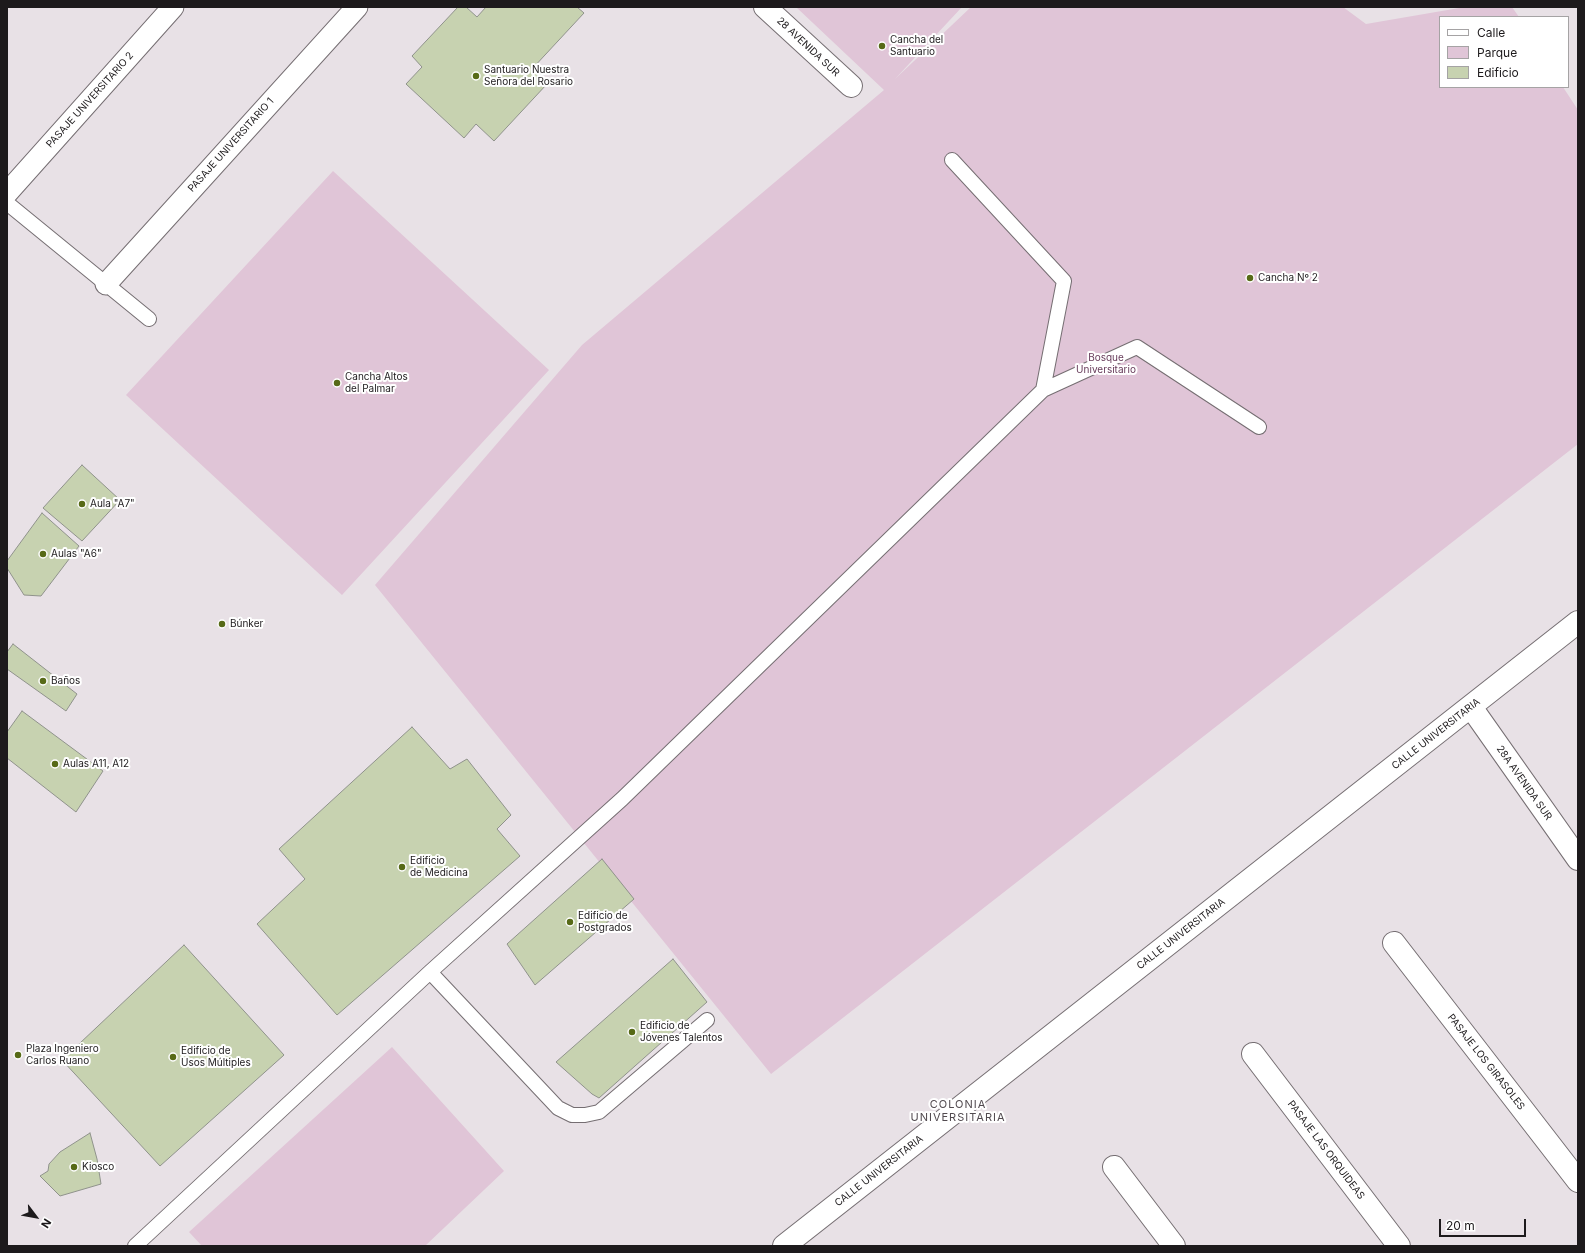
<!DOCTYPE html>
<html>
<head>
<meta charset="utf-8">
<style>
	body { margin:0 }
	#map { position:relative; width:1585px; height:1253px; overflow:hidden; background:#e8e1e6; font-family:Inter,sans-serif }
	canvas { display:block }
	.frame { position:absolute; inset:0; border:8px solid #1d1a1c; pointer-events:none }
	.legend { position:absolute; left:1439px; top:16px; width:130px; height:72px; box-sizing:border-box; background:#fff; border:1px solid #a5a3a4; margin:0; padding:5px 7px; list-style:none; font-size:12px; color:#1d1a1c }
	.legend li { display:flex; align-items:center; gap:8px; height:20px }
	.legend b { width:20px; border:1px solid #a5a3a4 }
	.north { position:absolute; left:16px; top:1197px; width:40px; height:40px; -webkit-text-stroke:3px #fff; paint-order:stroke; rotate:122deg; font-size:11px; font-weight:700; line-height:16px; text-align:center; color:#1d1a1c }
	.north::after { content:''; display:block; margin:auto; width:14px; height:18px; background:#1d1a1c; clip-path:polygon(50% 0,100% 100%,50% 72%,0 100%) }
	.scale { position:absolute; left:1439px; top:1219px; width:87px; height:18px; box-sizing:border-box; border:2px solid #1d1a1c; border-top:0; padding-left:5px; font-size:12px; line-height:14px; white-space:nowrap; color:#1d1a1c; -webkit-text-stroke:3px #fff; paint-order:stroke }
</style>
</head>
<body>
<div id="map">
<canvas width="1585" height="1253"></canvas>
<div class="frame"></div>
<ul class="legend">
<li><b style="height:5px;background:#fff"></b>Calle</li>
<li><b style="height:11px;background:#e0c5d7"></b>Parque</li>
<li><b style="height:11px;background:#c7d2b0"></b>Edificio</li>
</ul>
<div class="north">N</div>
<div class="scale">20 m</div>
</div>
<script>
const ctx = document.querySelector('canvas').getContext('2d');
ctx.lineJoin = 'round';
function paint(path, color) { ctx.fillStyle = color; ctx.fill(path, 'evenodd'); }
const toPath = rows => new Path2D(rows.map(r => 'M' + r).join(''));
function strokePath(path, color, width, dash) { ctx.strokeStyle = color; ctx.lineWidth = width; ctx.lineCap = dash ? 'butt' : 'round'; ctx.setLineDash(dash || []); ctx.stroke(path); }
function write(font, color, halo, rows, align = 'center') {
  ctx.font = font + ' Inter,sans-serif'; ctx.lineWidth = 4; ctx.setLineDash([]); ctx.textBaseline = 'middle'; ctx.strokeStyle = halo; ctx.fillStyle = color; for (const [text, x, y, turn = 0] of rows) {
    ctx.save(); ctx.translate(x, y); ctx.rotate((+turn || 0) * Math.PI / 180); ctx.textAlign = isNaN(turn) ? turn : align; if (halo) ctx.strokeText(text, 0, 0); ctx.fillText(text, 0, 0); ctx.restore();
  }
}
paint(toPath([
	[796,7,962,7,895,79,971,7,1343,7,1366,24,1465,7,1512,7,1519,17,1440,17,1440,87,1563,87,1578,110,1578,444,771,1074,375,585,582,345,884,90],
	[333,171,549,370,342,595,126,395],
	[392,1047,504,1171,425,1246,202,1246,189,1232]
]), '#e0c5d7');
const building = toPath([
	[458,7,466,7,477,17,486,7,577,7,584,13,532,69,547,84,494,141,476,124,464,138,406,84,422,67,412,56,458,7],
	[82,465,120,500,82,541,43,508,82,465],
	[42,513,79,546,41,596,24,595,7,568,7,561,42,513],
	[13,644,77,694,66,711,7,669,7,652,13,644],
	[22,711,103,771,76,812,7,758,7,732,22,711],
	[412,727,450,769,467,759,511,815,497,829,520,856,337,1015,257,924,305,879,279,849,412,727],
	[602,859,634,899,535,985,507,944,602,859],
	[184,945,284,1055,160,1166,62,1060,184,945],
	[673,959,707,1002,599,1098,592,1094,556,1062,673,959],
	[90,1133,97,1159,101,1184,60,1196,40,1176,48,1171,49,1164,60,1152,90,1133]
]);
paint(building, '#c7d2b0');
strokePath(building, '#8f928b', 1);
const service = toPath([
	[952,160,1064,281,1043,390],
	[7,203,149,319],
	[430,972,558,1108,572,1115,585,1115,599,1112,707,1020],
	[135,1246,430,972,622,799,1043,390,1137,347,1259,427]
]);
const pedestrian = toPath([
	[7,193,173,7],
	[106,284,357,7]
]);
const minor = toPath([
	[765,7,851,86],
	[1471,707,1578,859],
	[1394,943,1578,1181],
	[1253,1054,1399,1246],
	[1114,1167,1174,1246],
	[784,1246,1578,622]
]);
strokePath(service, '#756e72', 16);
strokePath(pedestrian, '#756e72', 23);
strokePath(minor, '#756e72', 24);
strokePath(service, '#fff', 14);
strokePath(pedestrian, '#fff', 21);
strokePath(minor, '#fff', 22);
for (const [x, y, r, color] of [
	[882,46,4,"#576a17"],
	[476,76,4,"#576a17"],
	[1250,278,4,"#576a17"],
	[337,383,4,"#576a17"],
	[82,504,4,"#576a17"],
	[43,554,4,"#576a17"],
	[222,624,4,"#576a17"],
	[43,681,4,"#576a17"],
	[55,764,4,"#576a17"],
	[402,867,4,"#576a17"],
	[570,922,4,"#576a17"],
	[632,1032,4,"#576a17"],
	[18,1055,4,"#576a17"],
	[173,1057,4,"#576a17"],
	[74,1167,4,"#576a17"]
]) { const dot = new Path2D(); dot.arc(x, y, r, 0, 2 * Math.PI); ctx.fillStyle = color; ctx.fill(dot); strokePath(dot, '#fff', 1.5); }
write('10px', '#1d1a1c', '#fff', [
	["Cancha del",890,40],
	["Santuario",890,52],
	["Santuario Nuestra",484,70],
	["Señora del Rosario",484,82],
	["Cancha Nº 2",1258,278],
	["Cancha Altos",345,377],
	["del Palmar",345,389],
	["Aula \"A7\"",90,504],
	["Aulas \"A6\"",51,554],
	["Búnker",230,624],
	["Baños",51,681],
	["Aulas A11, A12",63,764],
	["Edificio",410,861],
	["de Medicina",410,873],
	["Edificio de",578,916],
	["Postgrados",578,928],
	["Edificio de",640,1026],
	["Jóvenes Talentos",640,1038],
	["Plaza Ingeniero",26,1049],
	["Carlos Ruano",26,1061],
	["Edificio de",181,1051],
	["Usos Múltiples",181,1063],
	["Kiosco",82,1167]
], 'left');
write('10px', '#1d1a1c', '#fff', [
	["28 AVENIDA SUR",808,47,43],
	["PASAJE UNIVERSITARIO 2",90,100,-48],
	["PASAJE UNIVERSITARIO 1",231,145,-48],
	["CALLE UNIVERSITARIA",1436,734,-38],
	["28A AVENIDA SUR",1524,783,55],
	["CALLE UNIVERSITARIA",1181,934,-38],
	["PASAJE LOS GIRASOLES",1486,1062,52],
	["PASAJE LAS ORQUIDEAS",1326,1150,53],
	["CALLE UNIVERSITARIA",879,1171,-38]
]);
write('10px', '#673b5a', '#fff', [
	["Bosque",1106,358],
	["Universitario",1106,370]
]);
ctx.letterSpacing = '1px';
write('11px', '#524b50', '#fff', [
	["COLONIA",958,1105],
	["UNIVERSITARIA",958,1118]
]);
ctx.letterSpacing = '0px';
</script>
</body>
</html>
